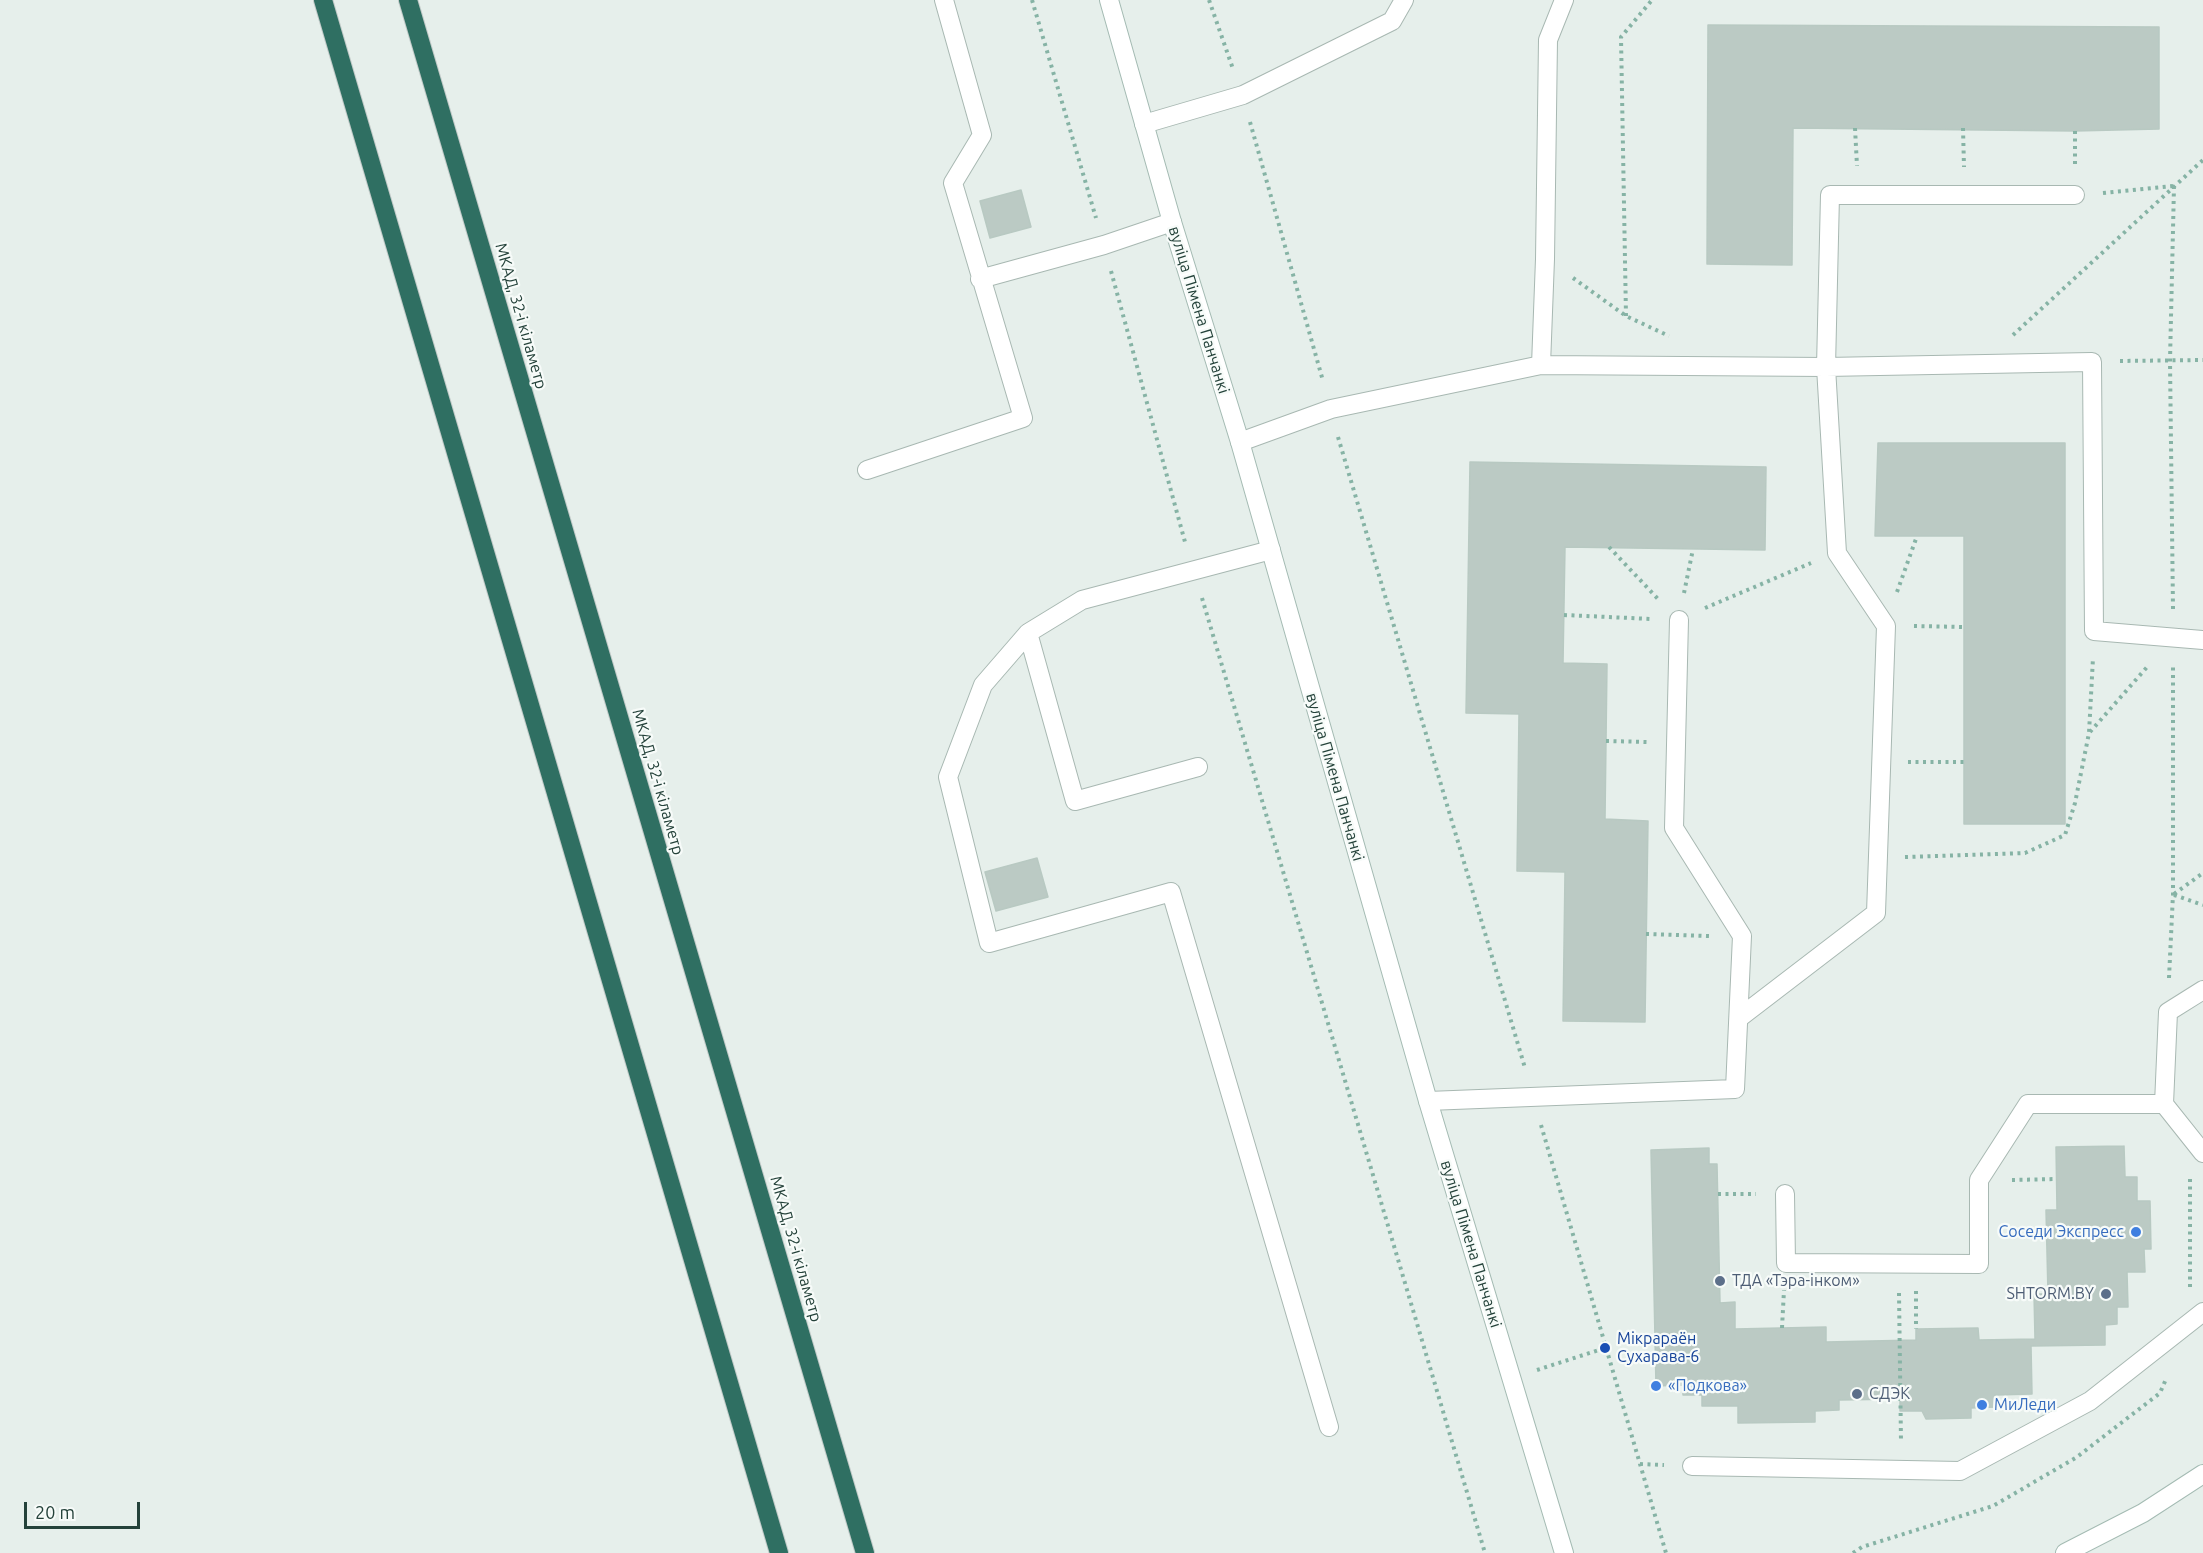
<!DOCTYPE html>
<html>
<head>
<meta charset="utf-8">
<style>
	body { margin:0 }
	#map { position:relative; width:2203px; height:1553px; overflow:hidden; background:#e6efeb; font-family:Ubuntu,sans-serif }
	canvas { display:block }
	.scale { position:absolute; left:24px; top:1502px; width:116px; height:27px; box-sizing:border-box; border:3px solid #24423a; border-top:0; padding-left:8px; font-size:18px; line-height:21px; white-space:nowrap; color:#24423a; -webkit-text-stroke:4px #f7fbf9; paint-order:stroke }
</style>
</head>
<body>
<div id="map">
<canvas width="2203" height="1553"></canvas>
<div class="scale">20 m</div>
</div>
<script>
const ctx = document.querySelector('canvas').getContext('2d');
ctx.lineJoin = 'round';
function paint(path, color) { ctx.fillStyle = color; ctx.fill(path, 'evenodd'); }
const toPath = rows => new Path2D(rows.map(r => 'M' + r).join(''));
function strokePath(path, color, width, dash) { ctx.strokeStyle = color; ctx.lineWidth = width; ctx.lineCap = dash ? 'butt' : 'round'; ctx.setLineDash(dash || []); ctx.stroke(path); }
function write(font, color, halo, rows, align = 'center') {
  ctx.font = font + ' Ubuntu,sans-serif'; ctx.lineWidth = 4.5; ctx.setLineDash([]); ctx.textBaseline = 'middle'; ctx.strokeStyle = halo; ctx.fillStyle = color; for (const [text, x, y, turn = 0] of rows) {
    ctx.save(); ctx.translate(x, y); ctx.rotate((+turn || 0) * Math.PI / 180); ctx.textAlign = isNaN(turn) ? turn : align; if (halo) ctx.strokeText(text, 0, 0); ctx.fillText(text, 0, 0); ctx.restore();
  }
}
const building = toPath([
	[1708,25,2159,27,2159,129,2075,131,1793,128,1792,265,1707,264,1708,25],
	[1021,190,1031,227,990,238,980,201,1021,190],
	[1878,443,2065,443,2065,824,1964,824,1964,536,1875,536,1878,443],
	[1470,462,1766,467,1765,550,1565,547,1563,663,1607,664,1605,819,1648,821,1645,1022,1563,1021,1565,872,1517,871,1519,714,1466,713,1470,462],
	[1037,858,1048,897,996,911,985,872,1037,858],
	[2124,1146,2125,1177,2137,1177,2137,1201,2150,1201,2151,1249,2144,1249,2145,1272,2127,1272,2128,1307,2117,1307,2117,1324,2105,1325,2105,1345,2031,1346,2032,1394,1995,1395,1995,1407,1971,1408,1971,1418,1926,1419,1922,1411,1900,1411,1900,1399,1839,1400,1839,1410,1815,1411,1815,1422,1738,1423,1738,1406,1702,1406,1702,1395,1683,1395,1683,1385,1656,1386,1651,1150,1709,1148,1709,1164,1717,1164,1720,1303,1735,1302,1735,1329,1826,1327,1826,1342,1916,1340,1916,1329,1978,1328,1979,1340,2035,1339,2034,1294,2048,1294,2046,1210,2057,1210,2056,1147,2124,1146]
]);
paint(building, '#bbcac4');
strokePath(building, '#b8c9c2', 1.5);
const lane = toPath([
	[1144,124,1243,95,1392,21,1404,0],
	[980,279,1104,245,1172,222],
	[1541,365,1826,367,1830,195,2075,195],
	[1240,442,1331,409,1541,365,1545,259,1548,40,1564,0],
	[867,470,1023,418,953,183,982,135,944,0],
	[1028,633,983,685,948,777,989,943,1171,892,1329,1427],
	[1198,767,1075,801,1028,633,1082,600,1271,550],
	[2203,990,2168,1012,2164,1104,2203,1153],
	[1739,1018,1876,913,1886,626,1837,553,1826,367,2092,362,2094,631,2203,640],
	[1428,1101,1735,1089,1742,936,1674,828,1679,620],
	[1785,1194,1786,1263,1979,1264,1979,1180,2028,1104,2164,1104],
	[1692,1466,1960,1471,2090,1401,2203,1312]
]);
const secondary = toPath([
	[1109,0,1172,222,1240,442,1428,1101,1564,1553],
	[2065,1553,2143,1513,2203,1474]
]);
const highway = toPath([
	[323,0,779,1553],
	[408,0,865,1553]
]);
strokePath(lane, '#a8b8b2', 20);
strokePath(secondary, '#a4bbb3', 20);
strokePath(highway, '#c2cac8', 20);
strokePath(toPath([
	[1032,0,1096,218],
	[1209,0,1233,69],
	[1250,122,1323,381],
	[1855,128,1857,166],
	[1963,128,1964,167],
	[2075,131,2075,166],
	[2103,193,2173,186],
	[1111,271,1185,542],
	[1573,278,1626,316,1669,336],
	[1626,316,1621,37,1652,0],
	[2013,335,2203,160],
	[2120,361,2203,360],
	[1338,437,1525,1068],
	[1609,547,1659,600],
	[1897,592,1917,536],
	[1684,593,1693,549],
	[1202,598,1485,1553],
	[1705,608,1811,563],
	[2173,609,2170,361,2174,186],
	[1564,615,1652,619],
	[1914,626,1964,627],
	[2090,732,2148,666],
	[1606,741,1647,742],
	[1908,762,1964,762],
	[1905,857,2025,853,2065,835,2075,803,2089,733,2093,658],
	[2174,894,2203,873],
	[2174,895,2203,905],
	[1646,934,1709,936],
	[2169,978,2173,894,2173,665],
	[1541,1125,1666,1553],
	[2012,1180,2057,1179],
	[1718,1194,1756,1194],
	[2190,1287,2190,1177],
	[1916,1291,1916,1329],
	[1899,1293,1901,1442],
	[1782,1328,1784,1290],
	[1537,1370,1605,1348],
	[1640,1464,1664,1465],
	[1853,1553,1862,1547,1993,1506,2077,1457,2160,1393,2166,1379]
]), '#86b3a5', 4, [3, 4.5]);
strokePath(lane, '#fff', 18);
strokePath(secondary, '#fff', 18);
strokePath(highway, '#2f6f62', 18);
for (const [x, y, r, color] of [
	[2136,1232,6,"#3f7fe0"],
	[1720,1281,6,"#5c6f8a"],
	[2106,1294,6,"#5c6f8a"],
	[1605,1348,6,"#1a4fb4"],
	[1656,1386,6,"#3f7fe0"],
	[1857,1394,6,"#5c6f8a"],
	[1982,1405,6,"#3f7fe0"]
]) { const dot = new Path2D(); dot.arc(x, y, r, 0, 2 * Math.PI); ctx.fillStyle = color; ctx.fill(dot); strokePath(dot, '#f7fbf9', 2); }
write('16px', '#24423a', '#f7fbf9', [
	["вуліца Пімена Панчанкі",1199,310,73],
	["МКАД, 32-і кіламетр",521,316,74],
	["вуліца Пімена Панчанкі",1335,777,74],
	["МКАД, 32-і кіламетр",658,782,74],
	["вуліца Пімена Панчанкі",1471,1244,73],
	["МКАД, 32-і кіламетр",796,1249,74]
]);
write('16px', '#366cbe', '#f7fbf9', [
	["Соседи Экспресс",2124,1232,"right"],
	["«Подкова»",1668,1386],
	["МиЛеди",1994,1405]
], 'left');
write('16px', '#4e5e75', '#f7fbf9', [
	["ТДА «Тэра-інком»",1732,1281],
	["SHTORM.BY",2094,1294,"right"],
	["СДЭК",1869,1394]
], 'left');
write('16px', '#164399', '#f7fbf9', [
	["Мікрараён",1617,1339],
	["Сухарава-6",1617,1357]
], 'left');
</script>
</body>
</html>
